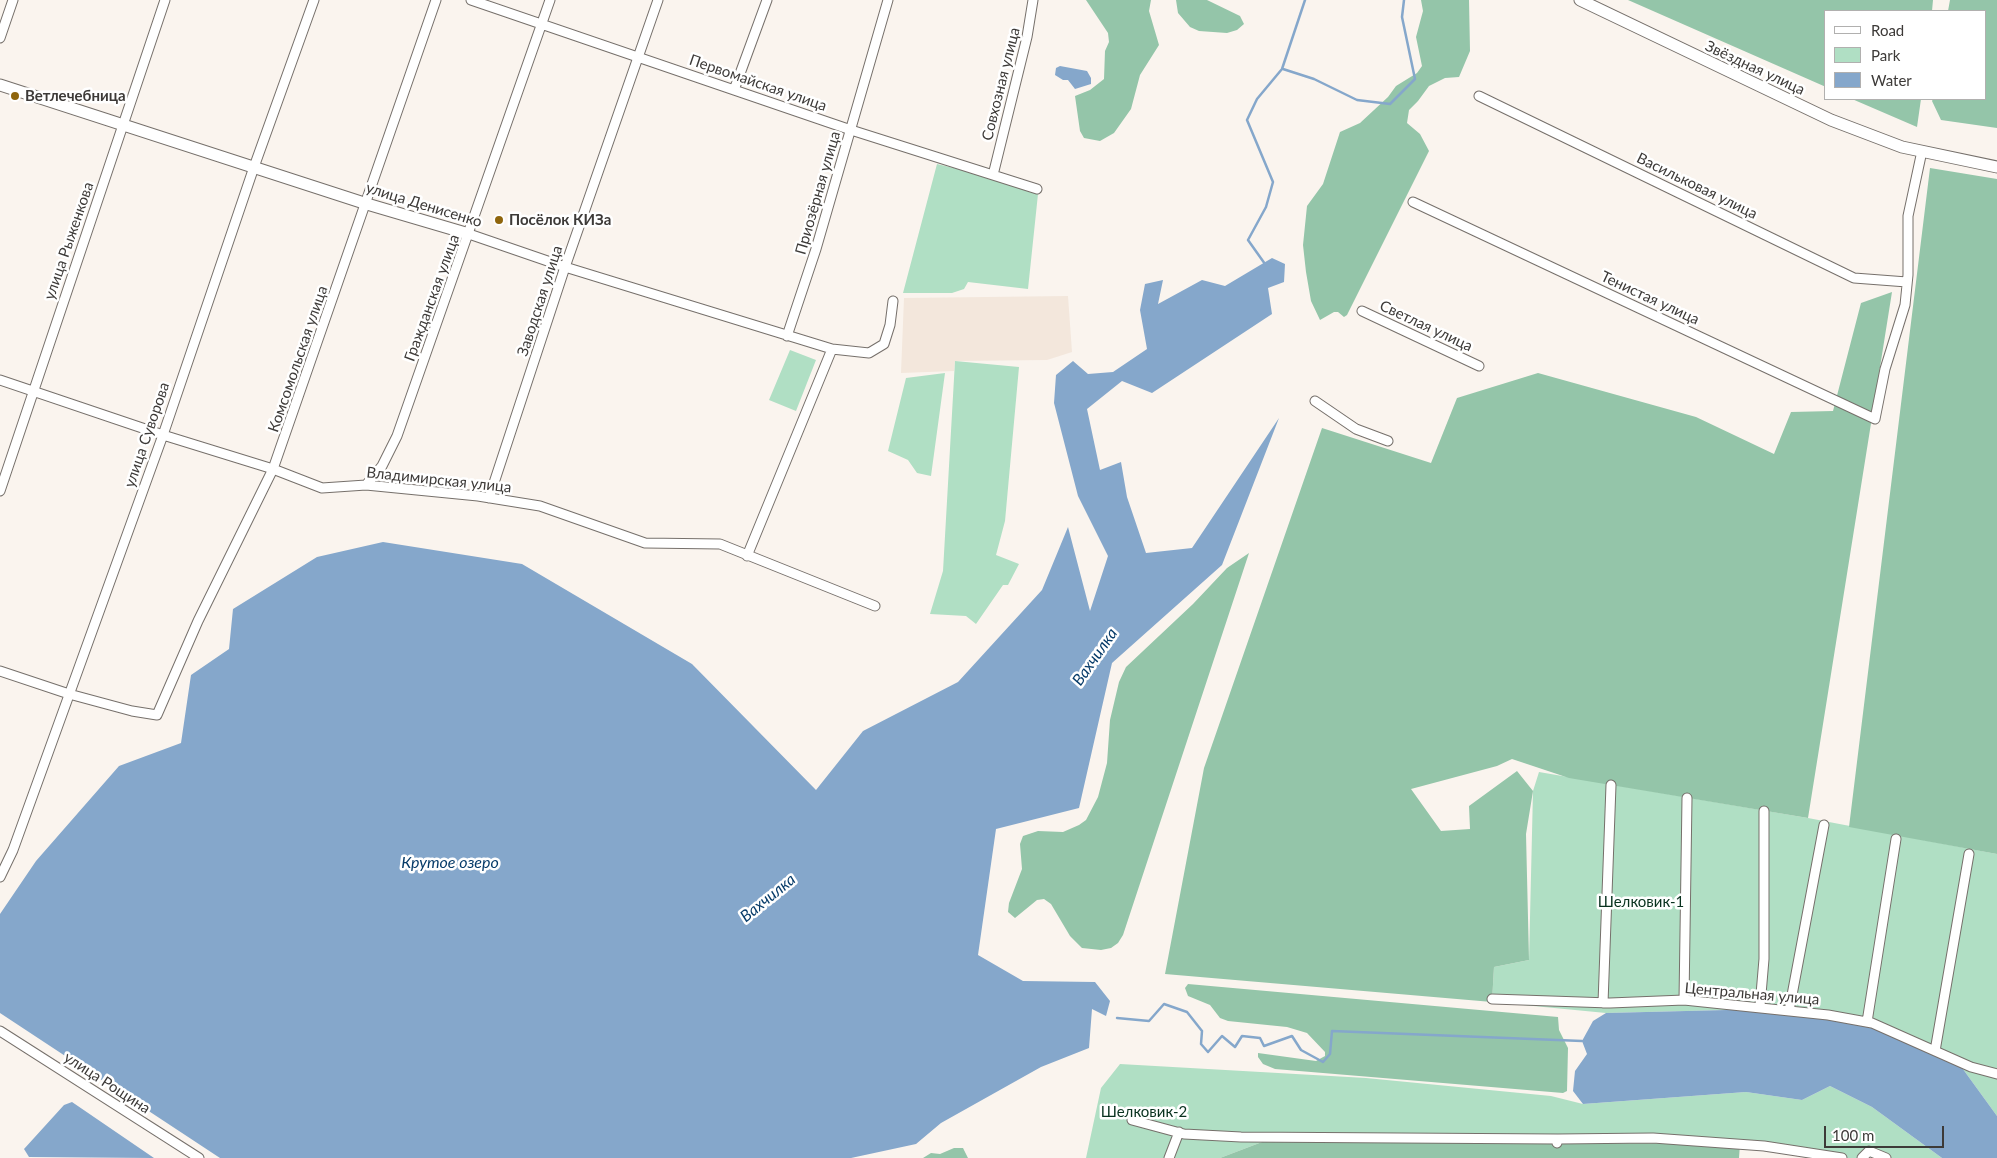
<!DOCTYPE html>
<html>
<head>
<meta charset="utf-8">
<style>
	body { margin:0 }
	#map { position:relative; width:1997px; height:1158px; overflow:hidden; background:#faf4ee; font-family:Lato,sans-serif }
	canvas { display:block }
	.legend { position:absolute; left:1824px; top:10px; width:162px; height:90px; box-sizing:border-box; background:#fff; border:1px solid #b1b0af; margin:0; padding:6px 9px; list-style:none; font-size:15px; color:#3d3a38 }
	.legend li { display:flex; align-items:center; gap:10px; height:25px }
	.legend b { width:25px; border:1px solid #b1b0af }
	.scale { position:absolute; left:1824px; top:1126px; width:120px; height:22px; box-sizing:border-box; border:2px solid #3d3a38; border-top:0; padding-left:6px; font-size:15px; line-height:18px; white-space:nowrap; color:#3d3a38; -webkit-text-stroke:4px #fff; paint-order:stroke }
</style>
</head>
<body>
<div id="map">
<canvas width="1997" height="1158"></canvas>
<ul class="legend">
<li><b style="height:6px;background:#fff"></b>Road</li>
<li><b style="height:14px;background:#b0dfc4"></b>Park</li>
<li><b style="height:14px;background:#85a7cb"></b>Water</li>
</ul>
<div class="scale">100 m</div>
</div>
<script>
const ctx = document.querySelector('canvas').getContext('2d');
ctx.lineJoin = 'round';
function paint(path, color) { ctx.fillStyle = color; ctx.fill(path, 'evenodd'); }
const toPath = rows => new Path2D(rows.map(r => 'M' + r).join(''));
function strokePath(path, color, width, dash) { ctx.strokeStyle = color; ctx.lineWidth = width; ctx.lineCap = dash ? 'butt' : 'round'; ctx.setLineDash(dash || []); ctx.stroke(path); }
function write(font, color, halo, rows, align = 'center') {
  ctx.font = font + ' Lato,sans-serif'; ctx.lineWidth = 5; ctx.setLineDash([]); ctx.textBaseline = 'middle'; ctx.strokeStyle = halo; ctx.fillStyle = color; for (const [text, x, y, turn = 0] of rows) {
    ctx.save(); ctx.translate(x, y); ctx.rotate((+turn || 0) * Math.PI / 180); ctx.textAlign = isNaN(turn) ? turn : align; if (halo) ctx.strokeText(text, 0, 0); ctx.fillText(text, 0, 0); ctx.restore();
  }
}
paint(toPath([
	[1068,296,1072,352,1047,360,955,361,954,371,901,373,904,298]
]), '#f3e7dc');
paint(toPath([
	[937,164,987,176,1038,194,1028,289,968,282,964,289,952,293,903,293],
	[790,350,816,360,796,411,769,400],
	[955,361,1019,367,1005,521,996,555,1019,564,1008,585,1003,585,976,624,966,616,930,614,943,571],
	[945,373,931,476,917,473,908,460,888,451,906,378],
	[1539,772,1808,818,1997,854,1997,1116,1960,1065,1766,1009,1606,1013,1492,1002,1494,967,1529,960,1533,791],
	[1120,1064,1366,1078,1551,1096,1583,1104,1746,1092,1802,1100,1830,1086,1872,1107,1942,1158,1818,1158,1778,1153,1740,1144,1262,1142,1220,1158,1086,1158,1101,1088]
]), '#b0dfc4');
paint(toPath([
	[1086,0,1151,0,1149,11,1159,45,1140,75,1131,109,1114,133,1100,141,1084,138,1080,131,1075,96,1090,90,1104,79,1105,51,1109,42,1108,33],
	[1176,0,1207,0,1240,16,1244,24,1237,30,1227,33,1199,31,1190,27,1178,13],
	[1421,0,1469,0,1470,51,1459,77,1445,78,1429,86,1418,101,1409,110,1407,123,1420,134,1429,151,1347,315,1344,317,1338,312,1334,312,1320,320,1311,301,1306,272,1303,245,1307,206,1323,184,1340,132,1360,123,1388,97,1396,86,1417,73,1422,66,1416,37,1423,11],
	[1628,0,1933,0,1932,11,1826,11,1826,87],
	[1950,0,1997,0,1997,128,1941,120,1932,101,1933,99,1986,99,1986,11,1948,11],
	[1852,99,1921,99,1917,127],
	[1930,168,1997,179,1997,854,1849,827],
	[1892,292,1808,818,1569,778,1512,759,1497,766,1411,789,1441,831,1470,829,1469,806,1517,771,1533,791,1526,834,1529,960,1494,967,1492,1002,1165,974,1204,768,1322,428,1431,463,1457,398,1538,373,1696,417,1774,454,1791,412,1833,411,1861,303],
	[1249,553,1123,935,1118,943,1111,948,1101,950,1082,948,1070,936,1051,904,1044,899,1037,900,1015,918,1008,912,1009,903,1022,869,1020,844,1023,836,1038,831,1063,832,1079,825,1086,820,1098,797,1107,763,1110,720,1119,682,1126,667,1193,604,1227,568],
	[1188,984,1558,1017,1559,1030,1568,1048,1567,1091,1563,1093,1275,1069,1263,1064,1258,1057,1258,1053,1316,1061,1325,1056,1325,1052,1307,1033,1287,1027,1228,1021,1220,1018,1210,1005,1188,996,1185,988],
	[1262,1142,1740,1144,1739,1158,1220,1158],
	[954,1148,963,1148,968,1158,923,1158,931,1153,940,1154]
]), '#94c5a9');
paint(toPath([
	[1060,66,1087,71,1091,78,1091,84,1075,89,1068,80,1063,80,1055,75,1056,68],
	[1272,258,1285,264,1284,282,1268,288,1272,314,1152,393,1122,381,1087,409,1100,470,1121,462,1127,497,1146,553,1192,548,1279,418,1222,565,1112,663,1079,808,996,829,978,955,1023,981,1095,982,1110,1001,1106,1016,1092,1009,1089,1048,1041,1067,941,1123,916,1144,851,1158,220,1158,0,1013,0,914,36,861,119,766,181,743,191,675,229,649,233,609,317,557,383,542,522,564,692,664,816,790,863,731,958,682,1042,590,1068,527,1090,611,1108,556,1078,496,1054,403,1056,375,1073,361,1088,374,1113,372,1147,349,1140,310,1145,284,1163,280,1158,304,1202,280,1225,286],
	[1766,1009,1873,1027,1960,1065,1997,1116,1997,1158,1942,1158,1872,1107,1830,1086,1802,1100,1746,1092,1583,1104,1573,1091,1575,1071,1587,1054,1582,1041,1593,1021,1606,1013],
	[72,1102,154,1158,29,1157,24,1149,64,1105]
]), '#85a7cb');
strokePath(toPath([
	[1283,69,1314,79,1357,100,1390,104,1415,79,1402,17,1404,0],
	[1265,264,1248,240,1266,207,1273,182,1247,120,1257,99,1282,69,1305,0],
	[1117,1018,1149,1021,1164,1004,1187,1012,1202,1031,1201,1044,1208,1052,1222,1036,1235,1047,1242,1036,1260,1038,1264,1046,1292,1036,1301,1050,1323,1062,1330,1054,1332,1031,1582,1041]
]), '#85a7cb', 2.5);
const street = toPath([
	[471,0,851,130,1037,189],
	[0,38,13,0],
	[734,90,767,0],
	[1479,96,1854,278,1907,282],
	[993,175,1027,37,1033,0],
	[1413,202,1875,419,1885,369,1905,305,1908,275,1908,216,1922,151],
	[469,234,565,267,832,349,869,353,884,344,890,325,893,301],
	[1362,311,1479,366],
	[787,336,816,249,888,0],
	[0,380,163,435,273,469,322,488,366,485,478,496,540,506,645,543,720,544,875,606],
	[1315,401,1356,429,1388,441],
	[366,485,382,466,397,436,550,0],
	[0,491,165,0],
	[489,498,565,267,658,0],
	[747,556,832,349],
	[0,671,69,694,132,711,157,715,198,621,273,469,436,0],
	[0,877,13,850,163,435,254,167,314,0],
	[1492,999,1610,1003,1684,1000,1828,1015,1872,1023,1971,1067,1997,1074],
	[1684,1000,1687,798],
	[1603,1003,1611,785],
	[1760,1006,1764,959,1764,811],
	[1789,1011,1824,825],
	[1867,1022,1896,839],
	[0,1031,199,1158],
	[1935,1051,1969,854],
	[1132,1120,1184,1134,1241,1137,1558,1139],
	[1557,1143,1558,1139,1653,1138,1764,1146,1842,1158],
	[1169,1158,1179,1132],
	[1862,1158,1869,1151,1886,1158]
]);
const secondary = toPath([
	[1580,0,1831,120,1902,147,1997,167],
	[0,85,367,204,469,234]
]);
strokePath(street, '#76706b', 11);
strokePath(secondary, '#76706b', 13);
strokePath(street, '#fff', 9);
strokePath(secondary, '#fff', 11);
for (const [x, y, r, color] of [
	[15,96,5,"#8f650c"],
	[499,220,5,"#8f650c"]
]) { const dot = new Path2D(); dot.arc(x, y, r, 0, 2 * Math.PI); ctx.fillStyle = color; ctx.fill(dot); strokePath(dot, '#fff', 2); }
write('15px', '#3d3a38', '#fff', [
	["Звёздная улица",1755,68,25],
	["Первомайская улица",758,83,19],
	["Совхозная улица",1001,84,-76],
	["Васильковая улица",1697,186,26],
	["Приозёрная улица",818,193,-74],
	["улица Денисенко",424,205,17],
	["улица Рыженкова",69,241,-71],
	["Гражданская улица",432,298,-70],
	["Тенистая улица",1650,298,25],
	["Заводская улица",540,301,-72],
	["Светлая улица",1426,326,25],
	["Комсомольская улица",298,359,-71],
	["улица Суворова",147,435,-71],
	["Владимирская улица",439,480,6],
	["Центральная улица",1752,994,5],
	["улица Рощина",107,1083,33]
]);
write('bold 15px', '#3d3a38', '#fff', [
	["Ветлечебница",25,96],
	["Посёлок КИЗа",509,220]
], 'left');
write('15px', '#09321f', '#fff', [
	["Шелковик-1",1641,902],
	["Шелковик-2",1144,1112]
]);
write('italic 16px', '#063b69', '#fff', [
	["Вахчилка",1095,657,-55],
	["Крутое озеро",450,863],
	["Вахчилка",768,898,-39]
]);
</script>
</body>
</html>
